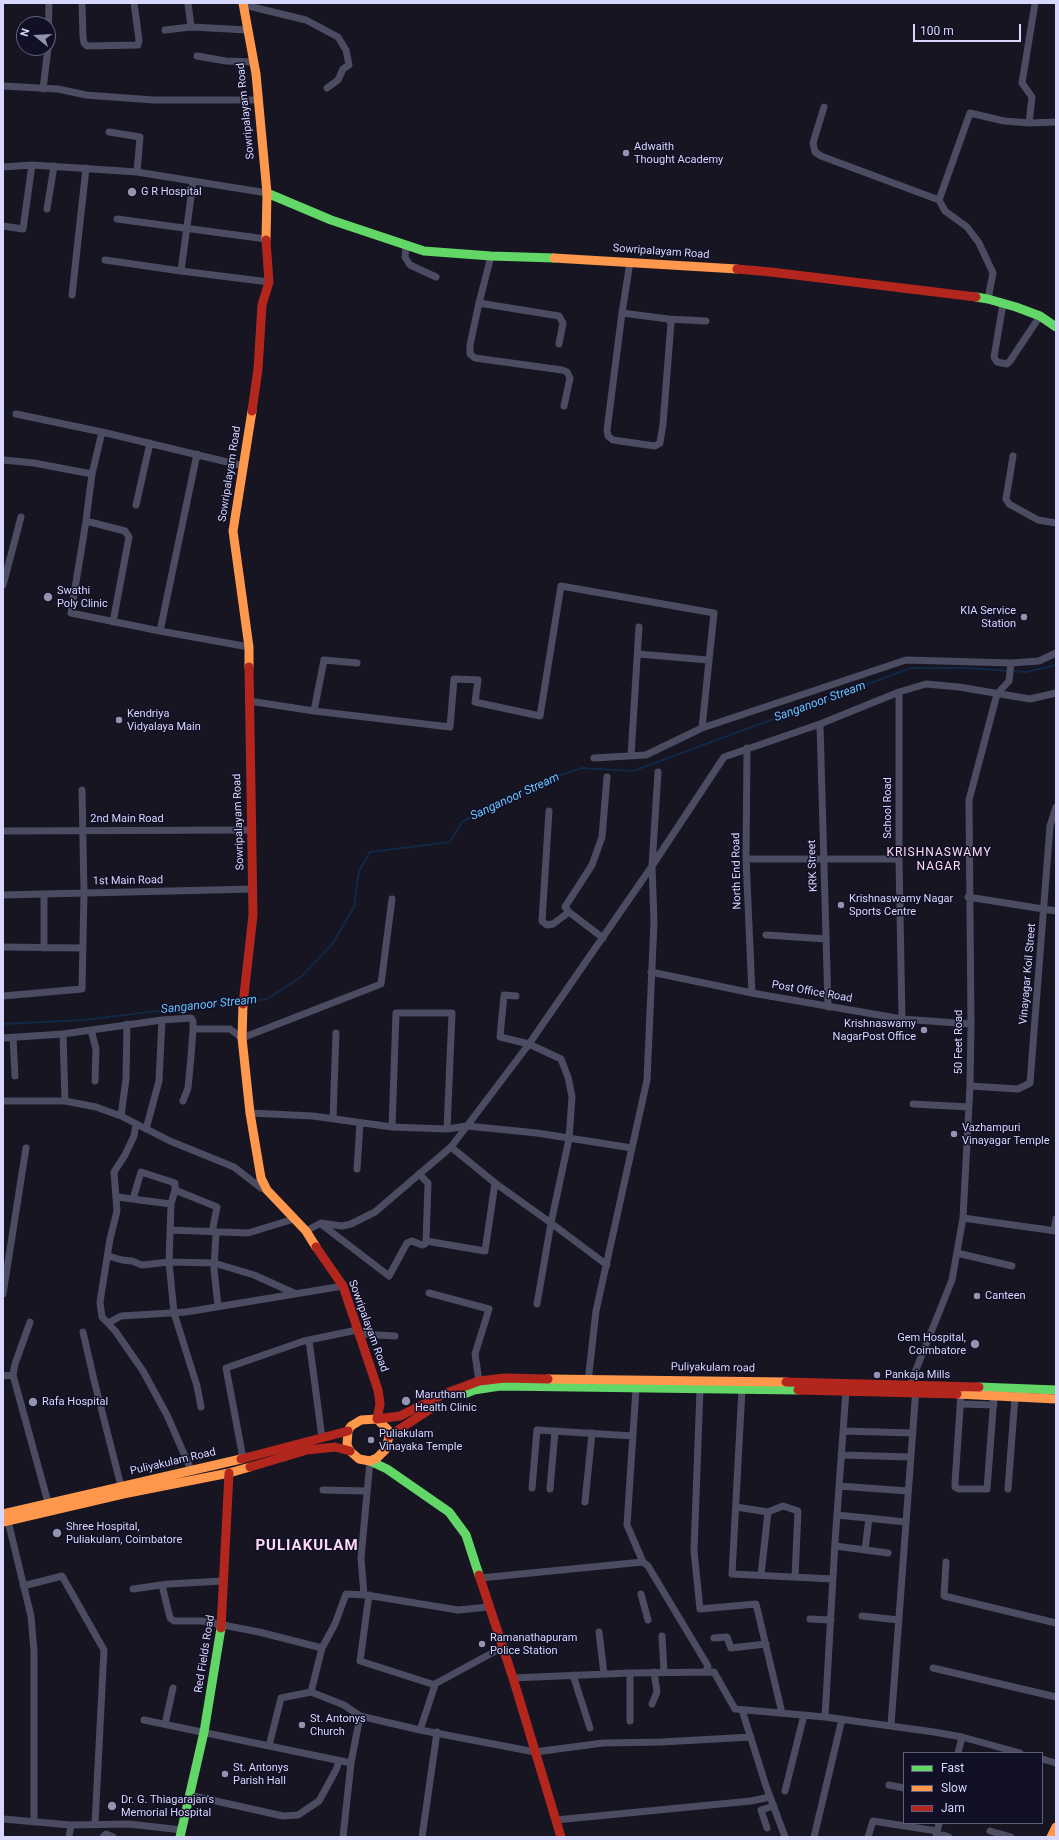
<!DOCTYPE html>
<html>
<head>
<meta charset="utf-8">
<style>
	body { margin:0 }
	#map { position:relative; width:1059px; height:1840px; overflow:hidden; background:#161521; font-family:Roboto,sans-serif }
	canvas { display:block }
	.frame { position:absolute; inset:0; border:4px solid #d8d7fd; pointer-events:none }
	.legend { position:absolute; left:903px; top:1752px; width:140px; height:72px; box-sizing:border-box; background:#121026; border:1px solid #61607c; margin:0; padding:5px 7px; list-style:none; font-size:12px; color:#d8d7fd }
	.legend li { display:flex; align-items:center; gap:8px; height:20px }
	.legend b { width:20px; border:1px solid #61607c }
	.north { position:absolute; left:16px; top:16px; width:40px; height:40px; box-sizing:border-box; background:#121026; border:1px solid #61607c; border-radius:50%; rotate:288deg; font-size:11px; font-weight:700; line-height:16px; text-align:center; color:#d8d7fd }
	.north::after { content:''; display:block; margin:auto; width:14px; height:18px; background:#9493b0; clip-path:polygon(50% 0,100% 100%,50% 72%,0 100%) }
	.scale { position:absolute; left:913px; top:24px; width:108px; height:18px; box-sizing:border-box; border:2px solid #d8d7fd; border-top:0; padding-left:5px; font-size:12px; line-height:14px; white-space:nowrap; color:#d8d7fd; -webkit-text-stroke:3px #121026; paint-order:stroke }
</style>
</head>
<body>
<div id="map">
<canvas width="1059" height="1840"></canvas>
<div class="frame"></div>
<ul class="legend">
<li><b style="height:5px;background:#63d668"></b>Fast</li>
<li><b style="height:5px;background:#ff974d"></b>Slow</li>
<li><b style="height:5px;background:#b3261e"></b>Jam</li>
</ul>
<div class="north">N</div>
<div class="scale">100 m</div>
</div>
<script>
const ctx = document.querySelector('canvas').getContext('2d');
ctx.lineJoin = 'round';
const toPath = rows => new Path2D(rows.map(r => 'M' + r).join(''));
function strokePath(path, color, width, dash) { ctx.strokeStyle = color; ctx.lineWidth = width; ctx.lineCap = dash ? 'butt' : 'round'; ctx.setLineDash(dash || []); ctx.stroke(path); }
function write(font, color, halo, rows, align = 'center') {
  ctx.font = font + ' Roboto,sans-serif'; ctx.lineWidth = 3; ctx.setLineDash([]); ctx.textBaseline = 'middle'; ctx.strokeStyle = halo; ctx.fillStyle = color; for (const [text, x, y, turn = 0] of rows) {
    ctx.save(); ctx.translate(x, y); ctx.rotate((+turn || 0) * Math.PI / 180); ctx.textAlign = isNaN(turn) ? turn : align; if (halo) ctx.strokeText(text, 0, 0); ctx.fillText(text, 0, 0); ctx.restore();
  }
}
strokePath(toPath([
	[247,1001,267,999,301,977,333,943,354,907,359,871,370,852,450,842,462,822,548,779,582,768,633,771,911,668,969,668,1026,672,1056,665],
	[3,1024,83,1020,241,1001]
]), '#112846', 2);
strokePath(toPath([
	[82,3,83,37,84,43,87,46,138,45,139,40,134,3],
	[1035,3,1022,83,1032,97,1029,123,1056,122],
	[244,5,306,20,338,37,346,50,349,65,343,69,338,80,327,88],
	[191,27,247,30],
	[165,30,191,27,188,3],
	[48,42,49,3],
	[197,56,226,61,253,62],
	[3,86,58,89,86,95,154,100,258,100],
	[43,89,48,48],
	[824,107,813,143,815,152,821,156,939,200],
	[109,132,140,137,137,172],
	[3,167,32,165,137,172,267,193],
	[193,182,181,271,269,282],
	[47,209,54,166],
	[117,219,266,239],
	[3,226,23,229,32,165],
	[406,245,405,257,410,265,436,277],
	[491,256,479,303,470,345,470,354,475,358,562,370,567,372,570,378,564,406],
	[105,260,181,271],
	[72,295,86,168],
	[988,299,993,273,979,243,967,227,945,211,939,200,970,113,1004,121,1029,123],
	[479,303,559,316,563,323,559,344],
	[1003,304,994,357,997,362,1007,364,1010,361,1040,316],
	[622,313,668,319,671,323,663,424,660,443,655,446,613,440,608,436,607,430,622,313,630,262],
	[668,319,706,321],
	[102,432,244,466],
	[1013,456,1006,499,1009,504,1038,520,1056,523],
	[3,460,34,463,92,474,102,432,16,414],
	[92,474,86,521,71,613,160,631,249,647],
	[136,505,150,443],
	[86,521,125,531,129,537,113,622],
	[3,585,21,517],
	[160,631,197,454],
	[638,654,708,660],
	[899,692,899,859,902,1019],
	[249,701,314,711,450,727,454,679,478,680,475,702,540,716,561,586,714,613,702,728],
	[314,711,324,660,357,663],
	[820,724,828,1007],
	[747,748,746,859,752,993],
	[631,756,639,627],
	[594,758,646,755,702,728,906,660,1011,663,1039,661,1056,653],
	[549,811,542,921,547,925,553,924,569,912],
	[3,831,251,830],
	[746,859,899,859],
	[3,895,253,889],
	[968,897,1056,911],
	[766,935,826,939],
	[603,938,569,912,565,907,592,865,602,837,607,777],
	[3,947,83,948],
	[44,948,44,894],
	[651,972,752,993,902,1019,971,1024],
	[3,996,82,989,84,893,82,790],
	[516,996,504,995,500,1037,529,1044,561,1059,568,1077,572,1097,569,1139,551,1223,537,1304],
	[193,1029,230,1029,242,1038,381,984,392,899],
	[91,1030,96,1049,95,1081],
	[63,1034,65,1101],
	[13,1037,15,1076],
	[3,1038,63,1034,162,1020,191,1018,193,1021,193,1029,191,1057,188,1088,183,1101],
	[970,1086,1018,1089,1030,1083,1050,826,1056,807],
	[3,1101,65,1101,96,1107,121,1116,170,1141,234,1167,261,1188,267,1190],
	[913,1104,969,1107],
	[250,1113,313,1116,392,1127,447,1129,467,1126,537,1133,632,1148],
	[121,1116,126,1079,127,1024],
	[333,1119,336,1033],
	[392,1127,396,1013,452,1013,447,1129],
	[146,1129,159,1081,162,1020],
	[451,1147,495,1183,551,1223,607,1265],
	[357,1169,360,1123],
	[419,1174,428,1183,426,1241,485,1251,495,1183],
	[117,1197,171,1204],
	[133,1199,141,1172,175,1183,175,1190],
	[963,1218,1056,1231],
	[321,1224,389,1276,407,1243,412,1241,422,1245,425,1244,426,1241],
	[170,1230,248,1233,294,1219],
	[306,1231,321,1223,342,1226,351,1224,375,1212,451,1147,467,1126,529,1044,652,866,658,772],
	[1054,1231,1056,1219],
	[216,1233,214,1269,218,1306],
	[957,1253,1012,1266],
	[108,1256,122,1260,132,1261,142,1265,169,1262,214,1263,254,1275,294,1293],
	[429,1293,489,1309,475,1354,479,1381],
	[3,1294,26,1148],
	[108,1323,102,1317,100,1302,110,1239,117,1211,114,1172,125,1155,134,1136,136,1124],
	[83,1332,94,1380,122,1490],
	[359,1334,395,1336],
	[309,1340,322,1438],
	[13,1375,15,1364,30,1322],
	[3,1376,13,1375,49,1506],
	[588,1382,596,1311,647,1080,654,922,652,866,724,757,820,724,899,692,926,684,959,687,1030,699,1056,693],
	[909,1387,952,1280,963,1218,970,1086,971,1024,969,800,997,694,1009,681,1011,663],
	[636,1388,627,1525,643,1562,648,1566,708,1666,706,1672],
	[700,1389,694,1551,700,1609,756,1604,782,1713],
	[742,1389,732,1574,833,1579],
	[961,1394,955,1483,955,1487,959,1489,987,1489,994,1396],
	[960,1404,994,1405],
	[201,1407,197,1386,174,1313,169,1262,171,1204,175,1190,217,1207,212,1232],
	[843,1431,913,1433],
	[841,1455,911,1457],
	[243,1458,226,1368,304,1341,357,1330],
	[191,1470,167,1415,143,1371,116,1332,108,1323,121,1316,186,1312,343,1286],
	[839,1486,908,1491],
	[532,1488,537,1430,633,1436],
	[550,1489,555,1431],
	[1008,1489,1015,1397],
	[323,1490,366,1491],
	[585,1502,592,1433],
	[736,1507,768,1512,783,1506,798,1511,795,1577],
	[837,1515,906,1522],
	[7,1517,31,1616,34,1651,34,1822],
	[835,1546,888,1553],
	[865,1550,869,1518],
	[946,1562,944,1596,1056,1623],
	[761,1575,768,1512],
	[480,1578,643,1562],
	[162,1585,170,1618,174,1621,202,1621,259,1632,322,1648],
	[23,1586,62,1576,104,1650,95,1824],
	[133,1589,168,1584,223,1581],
	[641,1594,648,1620],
	[364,1595,361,1558,370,1461],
	[369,1595,360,1661,435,1685,420,1730],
	[489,1607,458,1610,366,1595,346,1594,335,1624,322,1648,311,1692,344,1705,360,1716,420,1730,535,1752,603,1743,662,1742,751,1737],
	[862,1616,899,1620],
	[810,1619,831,1620],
	[599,1632,604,1674],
	[662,1636,664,1672],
	[714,1638,727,1637,731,1648,766,1644],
	[933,1668,1056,1697],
	[573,1675,590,1728],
	[513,1678,630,1673,714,1672,735,1709,825,1717,934,1732,962,1737,1020,1753],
	[433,1685,503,1647],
	[652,1704,657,1692,654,1672],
	[742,1710,766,1786,785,1837],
	[825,1717,835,1542,846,1391],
	[144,1720,351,1763],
	[630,1721,630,1673],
	[165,1724,173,1688],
	[891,1725,916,1388],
	[269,1746,281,1698,311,1692],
	[958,1753,962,1737],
	[1042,1759,1056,1763],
	[889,1785,904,1788],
	[785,1791,804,1715],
	[189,1795,283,1816,298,1815,319,1801,336,1770,339,1761],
	[3,1819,71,1825,129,1824,182,1830],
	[556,1820,751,1801,770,1797],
	[767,1828,761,1810,774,1806],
	[990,1831,1011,1837],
	[943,1835,949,1837],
	[69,1837,71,1825],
	[103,1837,106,1834,113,1837],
	[343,1837,351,1763,360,1716],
	[422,1837,437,1732],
	[814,1837,842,1719],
	[868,1837,873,1821,937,1831],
	[936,1837,939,1823]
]), '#4b4b61', 7);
strokePath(toPath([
	[267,193,331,220,424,251,491,256,554,258],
	[976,297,988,299,1016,307,1040,316,1056,327],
	[979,1387,1056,1390],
	[464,1394,474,1390,500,1386,798,1390],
	[370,1461,387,1469,449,1512,466,1535,479,1575],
	[180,1837,204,1732,221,1628]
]), '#63d668', 9);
strokePath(toPath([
	[243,3,256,74,267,193,266,240],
	[554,258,737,269],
	[249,667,249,647,233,531,252,411],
	[243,1004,242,1038,250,1113,261,1178,267,1190,306,1231,316,1247],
	[548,1379,786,1382],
	[957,1394,1056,1399],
	[377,1419,388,1430,389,1436,386,1449,377,1458,370,1461,359,1459,350,1451,347,1445,348,1431,351,1426,361,1420,377,1419],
	[3,1514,241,1459],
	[3,1522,123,1494,229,1473,250,1467],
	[1051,1837,1056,1827]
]), '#ff974d', 9);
strokePath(toPath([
	[737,269,771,272,976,297],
	[252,411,258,369,262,305,269,282,266,240],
	[243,1004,253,915,249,667],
	[316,1247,343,1286,378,1390,380,1404,377,1419],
	[786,1382,979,1387],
	[798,1390,957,1394],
	[377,1419,400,1416,444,1394,479,1381,505,1378,548,1379],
	[389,1436,432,1408],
	[241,1459,348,1431],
	[250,1467,307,1450,335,1447,350,1451],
	[479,1575,513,1678,561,1837],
	[221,1628,229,1473]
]), '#b3261e', 9);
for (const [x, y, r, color] of [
	[626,153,4,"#9493b0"],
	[132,192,5,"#9493b0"],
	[48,597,5,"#9493b0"],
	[1024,617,4,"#9493b0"],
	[119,720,4,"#9493b0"],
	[841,905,4,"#9493b0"],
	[924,1030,4,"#9493b0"],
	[954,1134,4,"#9493b0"],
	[977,1296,4,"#9493b0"],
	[975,1344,5,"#9493b0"],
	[877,1375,4,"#9493b0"],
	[406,1401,5,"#9493b0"],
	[33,1402,5,"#9493b0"],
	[371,1440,4,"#9493b0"],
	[57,1533,5,"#9493b0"],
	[482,1644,4,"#9493b0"],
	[302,1725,4,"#9493b0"],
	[225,1774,4,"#9493b0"],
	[112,1806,5,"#9493b0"]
]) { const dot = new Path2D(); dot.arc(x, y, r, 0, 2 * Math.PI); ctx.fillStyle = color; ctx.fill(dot); strokePath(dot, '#121026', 1.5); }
write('11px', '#d8d7fd', '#121026', [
	["Sowripalayam Road",246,111,-96],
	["Sowripalayam Road",661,252,4],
	["Sowripalayam Road",230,474,-81],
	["School Road",888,808,-90],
	["2nd Main Road",127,819],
	["Sowripalayam Road",239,822,-92],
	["KRK Street",813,866,-92],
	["North End Road",737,871,-91],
	["1st Main Road",128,881,-1],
	["Vinayagar Koil Street",1028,974,-85],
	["Post Office Road",812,992,10],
	["50 Feet Road",959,1042,-90],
	["Sowripalayam Road",368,1326,70],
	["Puliyakulam road",713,1368,1],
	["Puliyakulam Road",173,1462,-13],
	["Red Fields Road",205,1654,-81]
]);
write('11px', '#d8d7fd', '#121026', [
	["Adwaith",634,147],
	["Thought Academy",634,160],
	["G R Hospital",141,192],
	["Swathi",57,591],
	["Poly Clinic",57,604],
	["KIA Service",1016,611,"right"],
	["Station",1016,624,"right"],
	["Kendriya",127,714],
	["Vidyalaya Main",127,727],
	["Krishnaswamy Nagar",849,899],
	["Sports Centre",849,912],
	["Krishnaswamy",916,1024,"right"],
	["NagarPost Office",916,1037,"right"],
	["Vazhampuri",962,1128],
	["Vinayagar Temple",962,1141],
	["Canteen",985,1296],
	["Gem Hospital,",966,1338,"right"],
	["Coimbatore",966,1351,"right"],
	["Pankaja Mills",885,1375],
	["Marutham",415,1395],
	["Health Clinic",415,1408],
	["Rafa Hospital",42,1402],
	["Puliakulam",379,1434],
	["Vinayaka Temple",379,1447],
	["Shree Hospital,",66,1527],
	["Puliakulam, Coimbatore",66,1540],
	["Ramanathapuram",490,1638],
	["Police Station",490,1651],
	["St. Antonys",310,1719],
	["Church",310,1732],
	["St. Antonys",233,1768],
	["Parish Hall",233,1781],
	["Dr. G. Thiagarajan's",121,1800],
	["Memorial Hospital",121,1813]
], 'left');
write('italic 12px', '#6ac2f9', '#121026', [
	["Sanganoor Stream",820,702,-20],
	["Sanganoor Stream",515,797,-25],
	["Sanganoor Stream",209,1005,-6]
]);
ctx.letterSpacing = '1px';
write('12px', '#fdd9f3', '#121026', [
	["KRISHNASWAMY",939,853],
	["NAGAR",939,867]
]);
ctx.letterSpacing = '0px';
ctx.letterSpacing = '1px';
write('bold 15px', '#fdd9f3', '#121026', [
	["PULIAKULAM",307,1546]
]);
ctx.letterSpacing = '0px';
</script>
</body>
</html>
